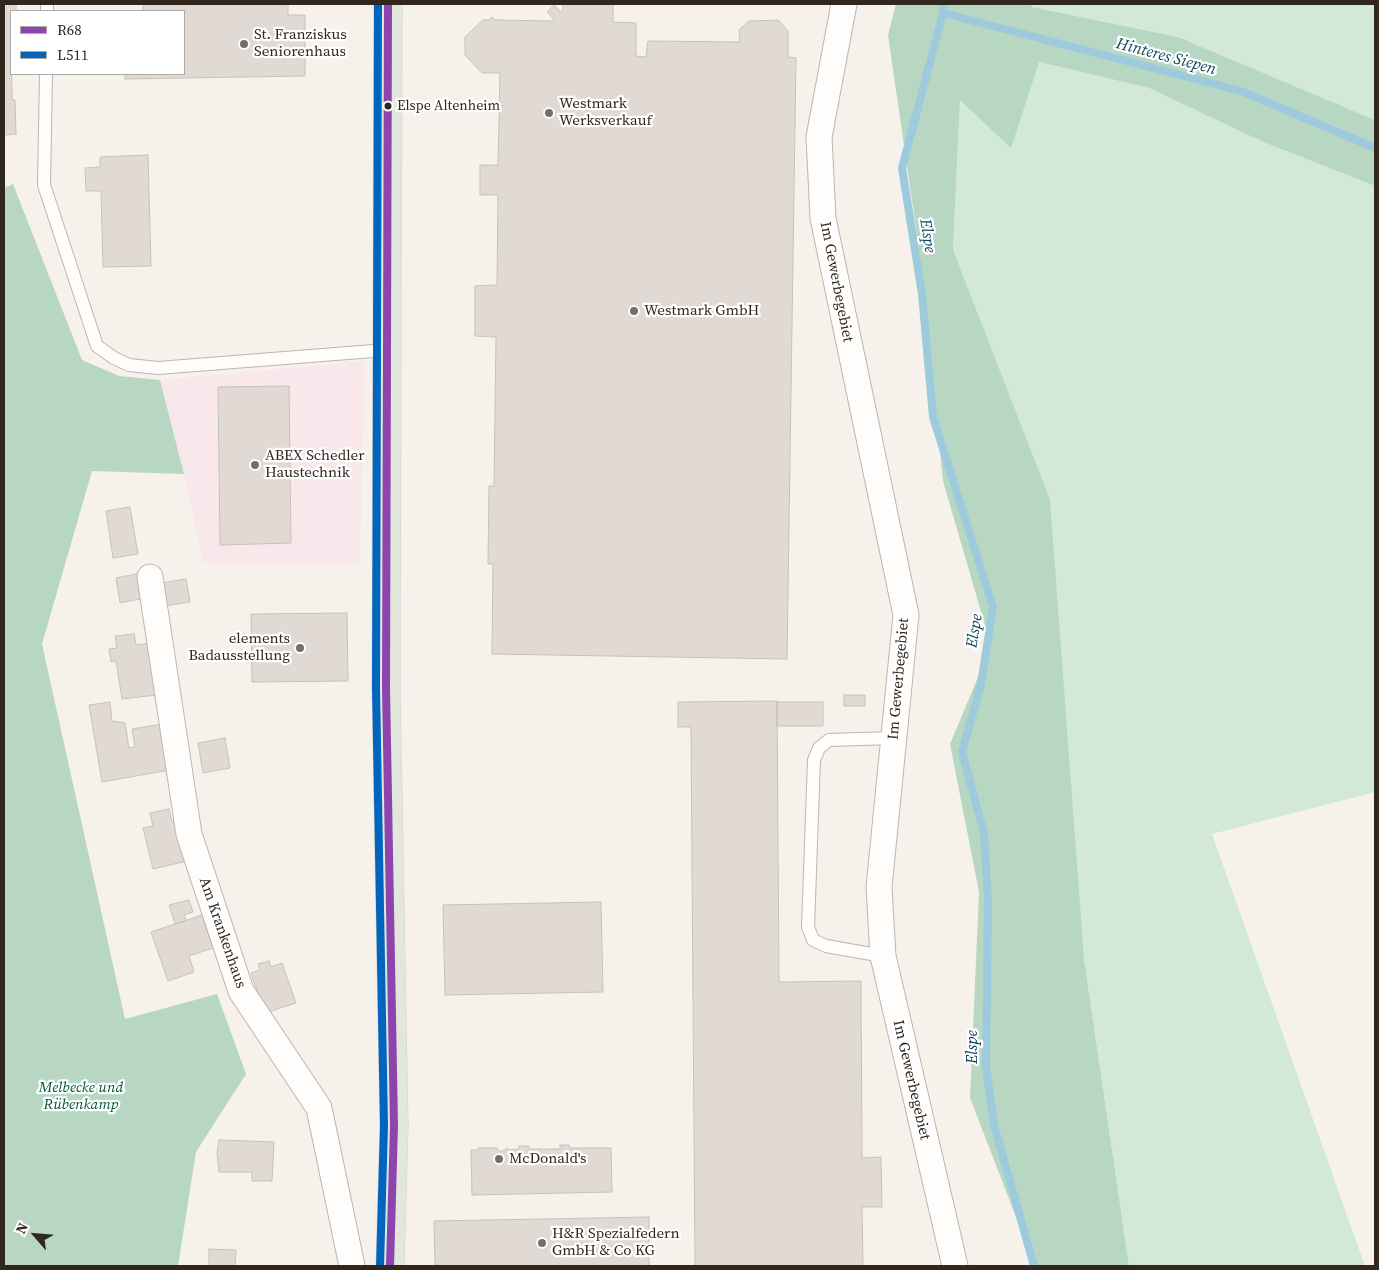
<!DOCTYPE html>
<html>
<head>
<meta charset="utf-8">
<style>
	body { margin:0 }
	#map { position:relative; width:1379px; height:1270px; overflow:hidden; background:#f7f1ec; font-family:"Source Serif 4",serif }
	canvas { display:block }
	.frame { position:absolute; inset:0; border:5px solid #32271f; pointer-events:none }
	.legend { position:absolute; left:10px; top:10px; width:175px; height:65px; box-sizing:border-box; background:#fff; border:1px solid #ada9a5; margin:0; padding:6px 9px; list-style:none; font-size:15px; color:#32271f }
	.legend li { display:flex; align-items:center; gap:10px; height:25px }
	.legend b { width:25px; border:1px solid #ada9a5 }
	.north { position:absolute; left:10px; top:1210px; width:50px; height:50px; -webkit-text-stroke:4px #fff; paint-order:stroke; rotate:297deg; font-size:14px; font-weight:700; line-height:20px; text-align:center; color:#32271f }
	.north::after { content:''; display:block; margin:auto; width:18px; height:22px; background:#32271f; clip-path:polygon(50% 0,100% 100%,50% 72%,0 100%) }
</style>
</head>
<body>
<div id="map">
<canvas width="1379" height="1270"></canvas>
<div class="frame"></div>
<ul class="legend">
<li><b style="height:6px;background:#8e44ad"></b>R68</li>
<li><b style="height:6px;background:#0065bd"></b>L511</li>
</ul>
<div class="north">N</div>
</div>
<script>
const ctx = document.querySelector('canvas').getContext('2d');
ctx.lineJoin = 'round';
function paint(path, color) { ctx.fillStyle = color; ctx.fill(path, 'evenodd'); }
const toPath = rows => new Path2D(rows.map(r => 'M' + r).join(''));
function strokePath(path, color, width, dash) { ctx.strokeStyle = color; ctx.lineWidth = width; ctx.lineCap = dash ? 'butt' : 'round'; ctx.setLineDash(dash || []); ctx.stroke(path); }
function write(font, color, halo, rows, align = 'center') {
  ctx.font = font + ' "Source Serif 4",serif'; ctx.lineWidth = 4.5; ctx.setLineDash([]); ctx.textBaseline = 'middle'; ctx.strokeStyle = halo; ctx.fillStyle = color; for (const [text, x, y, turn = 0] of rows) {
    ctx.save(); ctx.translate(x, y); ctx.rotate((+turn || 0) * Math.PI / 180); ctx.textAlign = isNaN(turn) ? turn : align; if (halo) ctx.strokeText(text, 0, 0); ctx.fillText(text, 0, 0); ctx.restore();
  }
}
paint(toPath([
	[365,361,360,563,203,563,184,474,160,380]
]), '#f9e8eb');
paint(toPath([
	[1031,4,1375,4,1375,120,1178,37,1032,7],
	[1039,62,1149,88,1263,142,1375,186,1375,792,1212,834,1365,1266,1129,1266,1084,959,953,250,960,99]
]), '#d2e8d9');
paint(toPath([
	[896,4,1031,4,1032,7,1178,37,1375,120,1375,186,1263,142,1149,88,1039,62,1011,148,960,100,953,250,1050,500,1084,959,1129,1266,1035,1266,970,1098,979,892,950,744,991,646,943,481,920,256,888,35],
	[13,184,82,360,119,376,160,380,184,474,92,471,42,644,125,1019,217,994,246,1074,196,1152,178,1266,4,1266,4,188]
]), '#b7d7c3');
strokePath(toPath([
	[943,4,943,13,902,168,922,294,933,417,993,607,981,684,962,752,984,833,988,902,986,1067,994,1125,1034,1266],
	[943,13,1241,91,1375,148]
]), '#9dcadc', 8);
const building = toPath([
	[4,4,16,4,16,11,11,11,12,100,15,100,16,134,4,135,4,4],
	[143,4,288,4,288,15,305,15,305,76,125,79,125,74,184,74,184,11,130,11,143,11,143,4],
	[563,4,613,4,613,22,636,23,636,56,646,57,648,41,740,42,739,30,749,21,778,20,788,31,788,57,796,58,787,659,492,654,493,564,488,564,489,486,494,486,496,337,475,336,475,286,497,285,498,195,480,195,480,165,498,165,500,73,482,73,465,55,465,37,483,20,489,20,492,17,495,20,552,21,554,19,547,12,554,5,561,12,563,9,563,4],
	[148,155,151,266,103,267,101,191,86,191,85,168,100,167,100,157,148,155],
	[289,386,291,543,220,545,218,387,289,386],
	[130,507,138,554,113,558,106,511,130,507],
	[141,573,145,598,120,603,116,578,141,573],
	[186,579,190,602,165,606,162,583,186,579],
	[347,613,348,681,252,682,251,614,347,613],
	[134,634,136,645,151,643,157,695,122,699,116,661,111,662,109,649,117,648,115,636,134,634],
	[844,695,865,695,865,706,844,706,844,695],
	[777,701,779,982,861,981,862,1158,881,1157,882,1207,862,1207,863,1266,695,1266,691,727,678,727,678,702,777,701],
	[110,702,112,721,125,723,129,748,135,747,132,729,162,724,170,770,102,782,89,705,110,702],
	[777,702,823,702,823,726,777,726,777,702],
	[225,738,230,768,203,773,198,743,225,738],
	[169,809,172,822,177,821,187,861,153,869,143,828,153,826,150,813,169,809],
	[189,900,193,912,184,915,186,921,175,924,169,905,189,900],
	[601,902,603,992,445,995,443,905,601,902],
	[202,915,213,948,189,956,194,972,168,981,151,932,202,915],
	[269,961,271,967,282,963,296,1003,265,1013,251,973,260,970,258,964,269,961],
	[219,1140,274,1142,272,1181,252,1181,252,1172,219,1172,217,1153,219,1140],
	[560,1145,569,1145,570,1148,611,1148,612,1192,472,1195,471,1150,478,1150,478,1148,497,1148,500,1152,508,1148,509,1150,519,1149,519,1146,529,1146,529,1149,560,1149,560,1145],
	[649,1217,649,1266,435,1266,434,1221,649,1217],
	[209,1249,236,1250,235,1266,209,1266,209,1249]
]);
paint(building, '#e1d9d3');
strokePath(building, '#c8c0ba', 1);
const service = toPath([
	[47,11,47,4],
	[46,74,44,185,97,346,114,358,129,365,158,368,386,350],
	[883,956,826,946,813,940,808,927,814,760,819,748,829,740,893,738]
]);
const minor = toPath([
	[844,4,819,137,823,218,906,615,879,887,883,956,955,1266],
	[150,577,189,834,241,991,319,1108,352,1266]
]);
const primary = toPath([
	[388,4,386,688,394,1126,390,1266]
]);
strokePath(service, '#bdb5af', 14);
strokePath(minor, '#bdb5af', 27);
strokePath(primary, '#d3cfcb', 29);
strokePath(service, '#fefdfc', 12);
strokePath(minor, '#fefdfc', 25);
strokePath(primary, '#e3e7db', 28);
strokePath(toPath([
	[388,4,386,688,394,1126,390,1266]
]), '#8e44ad', 8);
strokePath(toPath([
	[378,4,376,688,384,1126,380,1266]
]), '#0065bd', 8);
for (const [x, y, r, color] of [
	[244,44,5,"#776e67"],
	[388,106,4.5,"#32271f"],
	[549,113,5,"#776e67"],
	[634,311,5,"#776e67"],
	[255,465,5,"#776e67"],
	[300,648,5,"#776e67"],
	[499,1159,5,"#776e67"],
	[542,1243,5,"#776e67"]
]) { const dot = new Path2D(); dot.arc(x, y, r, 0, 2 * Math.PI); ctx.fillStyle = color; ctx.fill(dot); strokePath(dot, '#fff', 2); }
write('14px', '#32271f', '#fff', [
	["Elspe Altenheim",397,106]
], 'left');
write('15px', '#32271f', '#fff', [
	["St. Franziskus",254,35],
	["Seniorenhaus",254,52],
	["Westmark",559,104],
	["Werksverkauf",559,121],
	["Westmark GmbH",644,311],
	["ABEX Schedler",265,456],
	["Haustechnik",265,473],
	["elements",290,639,"right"],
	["Badausstellung",290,656,"right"],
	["McDonald's",509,1159],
	["H&R Spezialfedern",552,1234],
	["GmbH & Co KG",552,1251]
], 'left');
write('15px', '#32271f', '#fff', [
	["Im Gewerbegebiet",836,282,79],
	["Im Gewerbegebiet",899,679,-85],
	["Am Krankenhaus",222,933,71],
	["Im Gewerbegebiet",911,1080,77]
]);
write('italic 15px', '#00563a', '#fff', [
	["Melbecke und",81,1088],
	["Rübenkamp",81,1105]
]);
write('italic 16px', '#0a475a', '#fff', [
	["Hinteres Siepen",1166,57,15],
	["Elspe",927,236,81],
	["Elspe",975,631,-81],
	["Elspe",973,1047,-90]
]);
</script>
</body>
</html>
